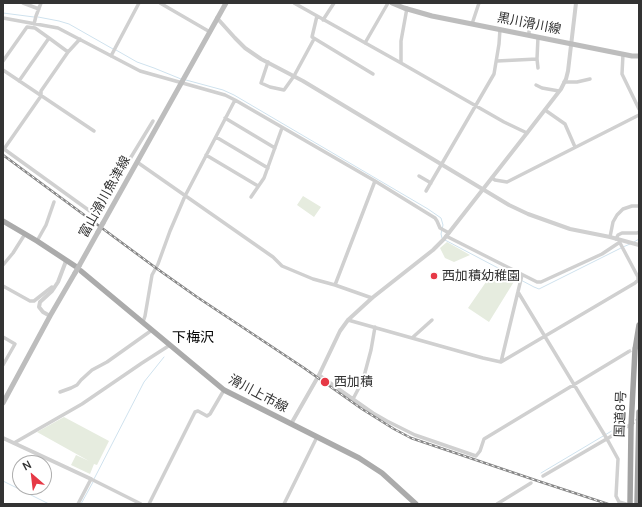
<!DOCTYPE html>
<html>
<head>
<meta charset="utf-8">
<style>
	body { margin:0 }
	#map { position:relative; width:642px; height:507px; overflow:hidden; background:#fff; font-family:Manrope,sans-serif }
	canvas { display:block }
	.frame { position:absolute; inset:0; border:4px solid #333; pointer-events:none }
	.north { position:absolute; left:12px; top:455px; width:40px; height:40px; box-sizing:border-box; background:#fff; border:1px solid #adadad; border-radius:50%; rotate:332deg; font-size:11px; font-weight:700; line-height:16px; text-align:center; color:#333 }
	.north::after { content:''; display:block; margin:auto; width:14px; height:18px; background:#e63946; clip-path:polygon(50% 0,100% 100%,50% 72%,0 100%) }
</style>
</head>
<body>
<div id="map">
<canvas width="642" height="507"></canvas>
<div class="frame"></div>
<div class="north">N</div>
</div>
<script>
const ctx = document.querySelector('canvas').getContext('2d');
ctx.lineJoin = 'round';
function paint(path, color) { ctx.fillStyle = color; ctx.fill(path, 'evenodd'); }
const toPath = rows => new Path2D(rows.map(r => 'M' + r).join(''));
function strokePath(path, color, width, dash) { ctx.strokeStyle = color; ctx.lineWidth = width; ctx.lineCap = dash ? 'butt' : 'round'; ctx.setLineDash(dash || []); ctx.stroke(path); }
function write(font, color, halo, rows, align = 'center') {
  ctx.font = font + ' Manrope,"Noto Sans JP",sans-serif'; ctx.lineWidth = 4; ctx.setLineDash([]); ctx.textBaseline = 'middle'; ctx.strokeStyle = halo; ctx.fillStyle = color; for (const [text, x, y, turn = 0] of rows) {
    ctx.save(); ctx.translate(x, y); ctx.rotate((+turn || 0) * Math.PI / 180); ctx.textAlign = isNaN(turn) ? turn : align; if (halo) ctx.strokeText(text, 0, 0); ctx.fillText(text, 0, 0); ctx.restore();
  }
}
paint(toPath([
	[303,196,321,207,314,217,297,205],
	[447,242,470,255,454,262,445,258,440,248],
	[495,269,515,280,489,322,468,308],
	[64,417,109,441,97,465,94,464,90,474,71,465,76,455,89,461,37,432]
]), '#e6ecdf');
strokePath(toPath([
	[3,13,34,17],
	[38,17,59,21,69,24,113,49],
	[116,50,137,62,154,68,181,79],
	[186,80,223,90,234,95,428,209,441,218,443,225,441,234,442,238],
	[445,240,534,287,539,289,621,248],
	[634,242,639,239],
	[623,247,630,244],
	[541,473,620,426],
	[94,479,144,382,164,357],
	[3,481,49,504],
	[81,504,93,482]
]), '#cfe2ee', 1);
strokePath(toPath([
	[628,352,639,346],
	[622,430,639,419]
]), '#d6d6d6', 3.5, [3.5, 2]);
strokePath(toPath([
	[23,3,39,9],
	[160,3,210,32],
	[294,3,401,63,504,122,527,133],
	[317,16,312,37,373,74],
	[3,18,58,28,140,71,225,95,235,100,375,181,435,218,437,221,440,228,449,233],
	[323,20,334,3],
	[529,23,529,35],
	[34,24,36,16,41,3],
	[472,24,479,3],
	[49,38,68,52],
	[80,39,68,52,41,91,41,96,4,149,94,214,97,213,153,121],
	[365,43,388,3],
	[623,54,622,74,639,109],
	[111,56,139,3],
	[537,59,538,68],
	[3,61,27,27,35,28,49,38,19,81],
	[497,61,537,59,538,37],
	[268,62,261,83,270,87,284,90,294,76,314,39],
	[401,63,401,41,407,8],
	[3,70,94,131],
	[564,82,577,82,590,79],
	[536,85,542,88,559,91],
	[545,110,565,124,575,147],
	[225,118,275,148],
	[216,137,268,168],
	[206,155,258,186],
	[137,162,273,257,282,266,313,279,335,285,372,298],
	[419,176,431,183],
	[492,178,495,180,507,182,639,115],
	[426,191,494,74,499,44,500,29],
	[251,197,264,178,282,128],
	[446,236,537,282,541,282,602,254,620,242],
	[610,237,613,222,617,215,623,209,632,206,639,206],
	[616,239,618,235,622,233,637,233,639,232],
	[37,241,46,225,54,202],
	[3,265,13,253,25,234],
	[335,285,375,181],
	[3,286,30,301,34,301,48,290,52,287,54,288],
	[518,292,607,439,618,459,616,496,619,502,626,504],
	[348,320,483,358,501,362,635,283,638,280,638,277,620,243],
	[143,322,145,316,152,275,158,264,170,231,185,196,235,100],
	[3,337,15,344,3,365],
	[412,338,432,320],
	[501,362,522,275],
	[319,375,353,399,363,380,371,350,375,327],
	[60,392,71,388,77,385,81,380,92,370,107,362,152,330],
	[353,399,373,413,387,421,415,435,476,456,480,451,484,439,628,352],
	[14,443,82,404,142,363,170,345],
	[543,476,622,430],
	[78,504,91,479,141,504],
	[149,504,195,412,198,411,207,416,210,414,224,390],
	[284,504,317,437],
	[497,504,531,483]
]), '#d0d0d0', 3.5);
strokePath(toPath([
	[217,18,235,38,245,48,261,59,303,81,509,205,528,214,570,229,610,237,639,245],
	[50,316,43,312,39,307,40,302,52,291,58,282,66,261],
	[291,424,319,375,340,331,348,320,372,298,433,250,444,239,527,133,561,89,566,79,568,71,576,3],
	[3,438,91,479]
]), '#d0d0d0', 4);
strokePath(toPath([
	[392,3,404,8,432,16,632,56,639,56],
	[103,223,226,3],
	[79,266,98,232],
	[3,403,50,316,75,273]
]), '#bdbdbd', 5);
strokePath(toPath([
	[3,221,37,241,75,266],
	[81,271,224,390,359,458,382,473,416,504]
]), '#ababab', 5.5);
strokePath(toPath([
	[630,504,631,427,635,350,639,325],
	[637,504,639,412]
]), '#a2a2a2', 5.5);
const rail = toPath([
	[3,155,156,268,197,297,304,368,362,409,394,429,411,438,538,481,608,504]
]);
strokePath(rail, '#888', 2.5);
strokePath(rail, '#fff', 1, [3]);
strokePath(toPath([
	[98,232,103,223],
	[75,273,79,266]
]), '#bdbdbd', 5);
for (const [x, y, r, color] of [
	[434,276,4,"#e63946"],
	[325,382,5,"#e63946"]
]) { const dot = new Path2D(); dot.arc(x, y, r, 0, 2 * Math.PI); ctx.fillStyle = color; ctx.fill(dot); strokePath(dot, '#fff', 1.5); }
write('13px', '#333', '#fff', [
	["黒川滑川線",529,24,11],
	["富山滑川魚津線",105,197,-61],
	["滑川上市線",258,394,28],
	["国道8号",621,414,-88]
]);
write('13px', '#333', '#fff', [
	["西加積幼稚園",442,276],
	["西加積",334,382]
], 'left');
write('14px', '#000', '#fff', [
	["下梅沢",193,338]
]);
</script>
</body>
</html>
